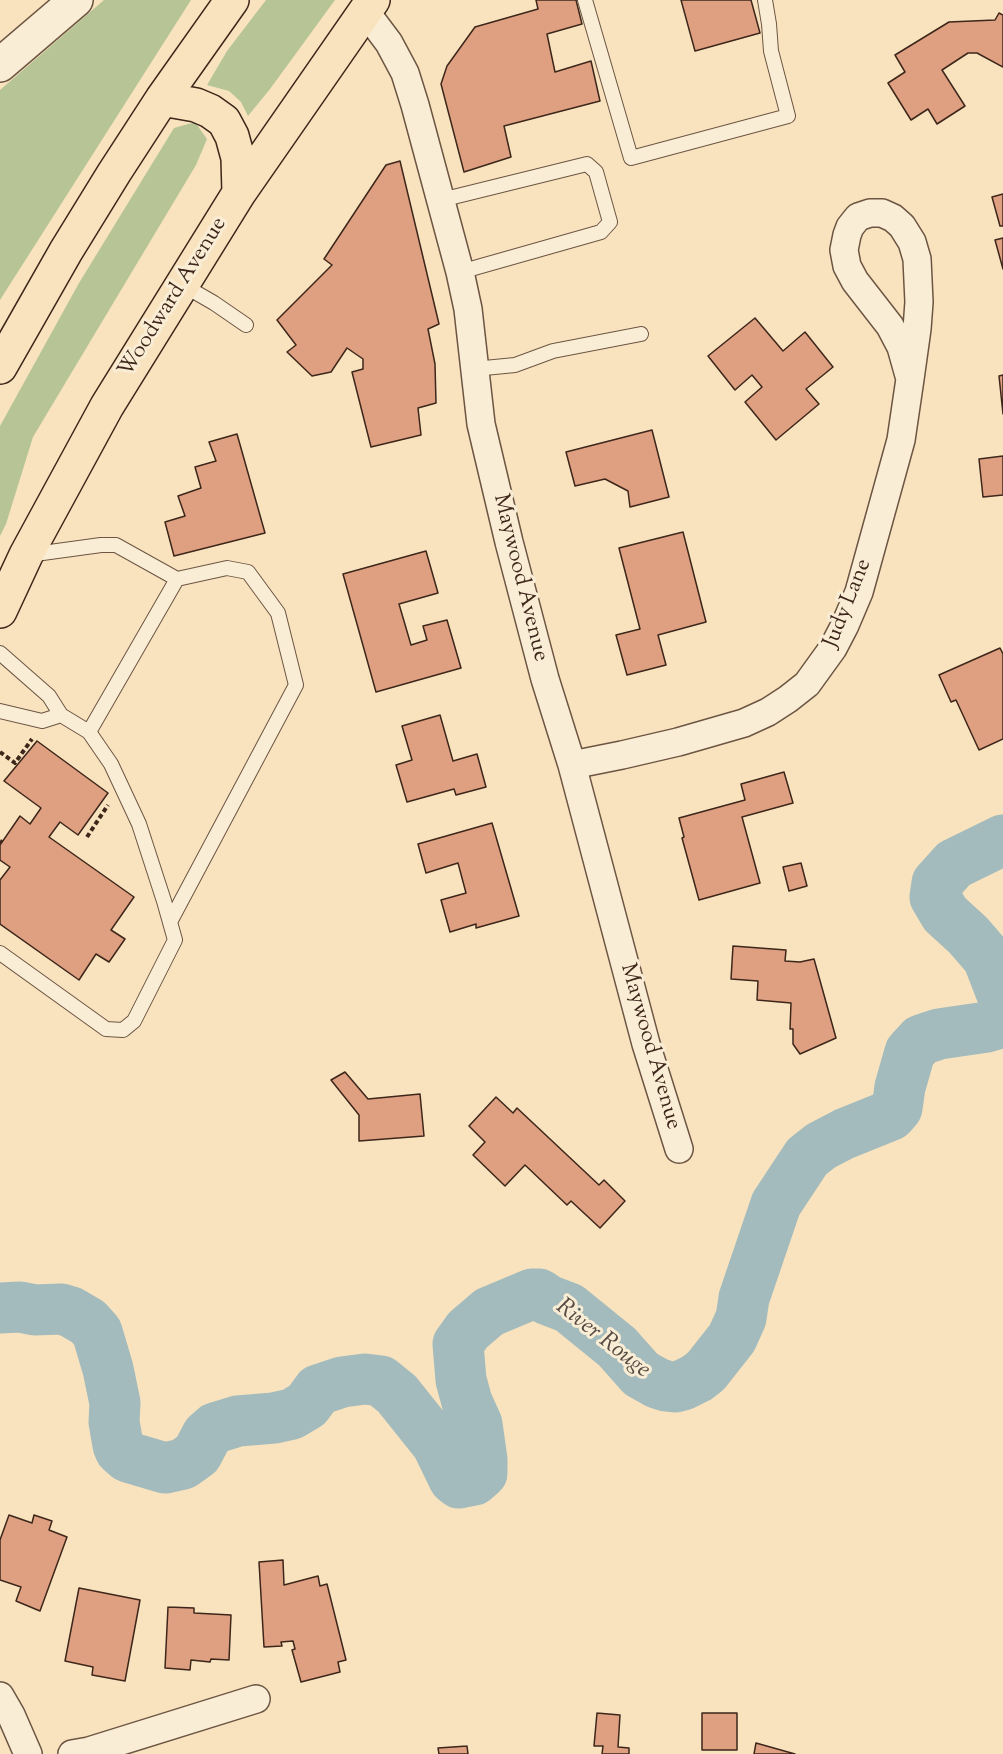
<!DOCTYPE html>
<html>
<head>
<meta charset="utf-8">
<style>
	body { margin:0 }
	canvas { display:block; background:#f8e3be }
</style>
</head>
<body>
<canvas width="1003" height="1754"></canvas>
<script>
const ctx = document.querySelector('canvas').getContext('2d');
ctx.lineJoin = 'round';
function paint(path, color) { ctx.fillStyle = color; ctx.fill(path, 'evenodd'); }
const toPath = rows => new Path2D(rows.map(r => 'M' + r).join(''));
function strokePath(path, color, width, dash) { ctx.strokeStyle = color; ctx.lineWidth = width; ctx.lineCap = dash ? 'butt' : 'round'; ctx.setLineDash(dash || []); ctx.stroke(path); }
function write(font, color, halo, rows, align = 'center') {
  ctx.font = font + ' "Sorts Mill Goudy",serif'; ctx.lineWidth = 6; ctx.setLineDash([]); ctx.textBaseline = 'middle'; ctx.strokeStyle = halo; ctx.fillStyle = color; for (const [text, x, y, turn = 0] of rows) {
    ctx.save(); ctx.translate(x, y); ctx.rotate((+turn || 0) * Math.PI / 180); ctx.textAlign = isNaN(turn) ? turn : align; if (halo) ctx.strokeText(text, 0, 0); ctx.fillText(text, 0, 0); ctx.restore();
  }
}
paint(toPath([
	[104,0,191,0,0,300,0,90],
	[266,0,335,0,270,89,248,116,241,102,229,91,207,85,227,51],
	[195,122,207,139,196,165,33,437,6,524,0,536,0,426,79,283,174,128]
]), '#b7c596');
strokePath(toPath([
	[1003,840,954,864,937,883,935,897,945,914,968,935,988,958,1003,997],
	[0,1308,20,1307,35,1310,61,1309,71,1312,88,1322,97,1332,108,1369,115,1403,114,1422,118,1445,120,1450,128,1457,165,1468,183,1464,197,1454,207,1435,215,1428,238,1421,274,1418,292,1414,307,1405,318,1390,342,1382,365,1379,381,1381,397,1394,437,1444,454,1479,459,1483,474,1480,482,1473,482,1460,477,1424,467,1402,461,1380,458,1344,468,1330,489,1312,532,1294,539,1294,548,1300,569,1308,617,1347,641,1374,657,1383,666,1386,675,1387,683,1385,697,1378,706,1371,732,1338,741,1318,744,1298,776,1204,807,1157,821,1146,844,1134,891,1115,897,1108,900,1087,910,1052,921,1040,939,1034,987,1027,1003,1022]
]), '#a3bbbc', 51);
const building = toPath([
	[536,0,576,0,582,24,547,34,555,72,591,61,600,101,504,126,511,157,464,172,441,84,447,66,475,27,538,9,536,0],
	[681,0,751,0,760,33,695,51,681,0],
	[999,13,1003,15,1003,67,977,53,968,53,942,70,965,106,937,124,928,109,911,120,888,83,905,72,895,55,949,22,995,20,999,13],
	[400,161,439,324,428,329,435,364,436,403,418,408,421,435,371,447,352,372,363,369,363,359,347,348,331,372,312,376,287,352,296,345,277,320,332,265,324,259,386,165,400,161],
	[1003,194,1003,226,1000,226,992,197,1003,194],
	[1003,238,1003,269,995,240,1003,238],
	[755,318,783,351,805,332,833,367,806,389,819,404,776,440,745,402,762,387,752,375,735,390,708,356,755,318],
	[1003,375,1003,414,999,376,1003,375],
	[652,430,669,497,630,507,628,491,605,479,575,486,566,452,652,430],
	[237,434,265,533,174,556,165,522,185,516,178,496,201,488,195,467,216,461,209,442,237,434],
	[1003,456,1003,495,983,497,979,459,1003,456],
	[683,532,706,622,658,635,666,665,627,675,616,635,640,629,619,548,683,532],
	[426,551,438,593,399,604,411,645,427,640,423,626,447,620,461,668,376,692,343,574,426,551],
	[1000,648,1003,654,1003,739,979,750,956,700,951,702,939,675,1000,648],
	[440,715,453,761,477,754,486,787,456,795,454,789,407,802,396,765,412,760,402,726,440,715],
	[37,741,108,793,78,835,60,822,49,837,134,897,111,930,125,939,109,962,96,954,79,980,0,924,0,880,10,867,0,860,0,845,20,816,30,824,41,808,4,781,37,741],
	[784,772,793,803,742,817,760,883,699,900,682,838,684,837,679,818,745,800,741,784,784,772],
	[492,823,519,916,476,928,476,924,450,932,441,900,466,893,458,863,426,873,418,844,492,823],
	[801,863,807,886,789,891,783,867,801,863],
	[733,946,786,950,785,961,800,962,814,959,836,1038,800,1054,793,1044,793,1029,790,1029,791,1003,757,1000,758,981,731,979,733,946],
	[345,1072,368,1099,420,1094,424,1136,359,1141,359,1115,331,1080,345,1072],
	[496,1097,513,1113,517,1108,599,1185,604,1180,625,1201,600,1228,571,1201,567,1205,525,1165,505,1186,473,1155,485,1142,469,1126,496,1097],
	[9,1515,32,1523,34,1515,52,1521,49,1530,67,1537,40,1611,16,1601,21,1587,0,1580,0,1540,9,1515],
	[283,1560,284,1585,318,1576,320,1586,327,1584,346,1660,338,1662,340,1672,301,1682,292,1650,295,1649,293,1641,281,1642,282,1646,264,1647,259,1562,283,1560],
	[79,1588,140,1600,125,1681,92,1675,93,1667,65,1661,79,1588],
	[168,1607,194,1608,194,1613,231,1615,229,1660,211,1659,210,1662,191,1660,190,1670,165,1668,168,1607],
	[597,1713,620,1715,618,1747,629,1748,629,1754,602,1754,603,1746,594,1746,597,1713],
	[702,1713,737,1713,737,1750,702,1750,702,1713],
	[756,1743,795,1754,754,1754,756,1743],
	[467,1746,468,1754,439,1754,438,1748,467,1746]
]);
paint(building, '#dfa082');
strokePath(building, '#3d261a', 1.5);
const service = toPath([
	[585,0,631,158,788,116,771,51,769,24,765,0],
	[441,200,587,164,596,172,610,222,601,232,460,272],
	[181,284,214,303,246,325],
	[474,369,515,365,553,351,641,334],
	[28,555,101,545,116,545,177,579,227,568,248,572,278,613,296,685,170,922],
	[0,653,49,696,61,715,89,732,111,764,139,824,164,901,175,940,134,1021,123,1030,106,1029,0,953],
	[0,711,42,721,61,715],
	[89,732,177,579]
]);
const minor = toPath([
	[365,11,389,43,405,73,415,105,460,272,468,309,481,424,509,542,545,679,572,765,602,878,646,1044,679,1149],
	[572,765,622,755,678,742,744,723,768,712,788,699,807,684,833,648,845,625,859,592,901,440,910,379,917,329,919,302,917,259,912,242,902,226,893,218,882,213,870,213,858,217,850,227,847,235,844,250,847,266,855,281,890,326,901,347,910,379],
	[0,1696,11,1715,28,1754],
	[72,1754,89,1751,256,1699]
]);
const tertiary = toPath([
	[0,65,76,0]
]);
const primary = toPath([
	[162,99,196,105,210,111,224,121,232,136,238,158,239,193],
	[0,367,66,251,114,173,162,99,232,0],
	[0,611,26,555,107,406,239,193,373,0]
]);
strokePath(service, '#6c5543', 16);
strokePath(minor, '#6c5543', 30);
strokePath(tertiary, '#6c5543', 36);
strokePath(primary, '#3d261a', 36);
strokePath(toPath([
	[0,752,15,763,32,739],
	[87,837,108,805],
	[0,841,2,842]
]), '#3d261a', 4, [4.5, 3]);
strokePath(service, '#faedd5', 14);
strokePath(minor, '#faedd5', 27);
strokePath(tertiary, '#faedd5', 33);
strokePath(primary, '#f8e3be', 33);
write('22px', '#3d261a', '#faedd5', [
	["Woodward Avenue",174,298,-58],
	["Maywood Avenue",519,578,76],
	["Judy Lane",849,604,-68],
	["Maywood Avenue",649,1047,74]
]);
write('italic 24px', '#564b42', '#faedd5', [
	["River Rouge",602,1340,38]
]);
</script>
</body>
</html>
